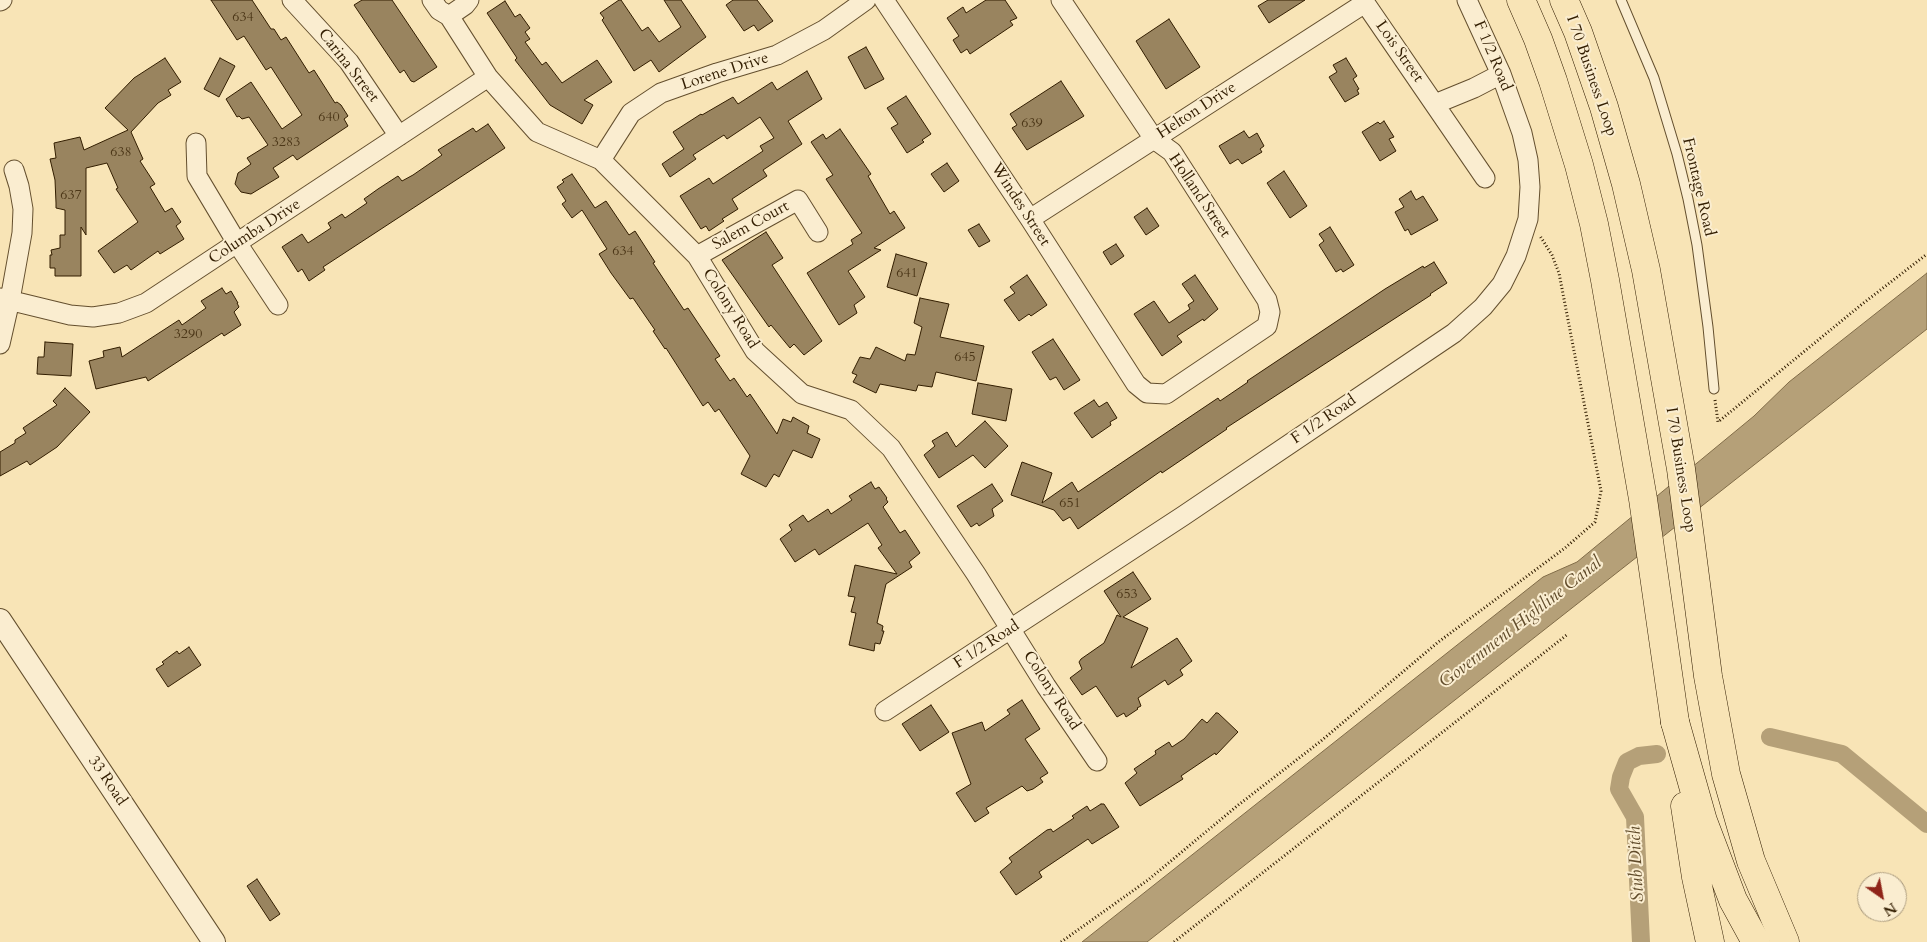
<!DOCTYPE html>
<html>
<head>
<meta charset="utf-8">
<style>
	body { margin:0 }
	#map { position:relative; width:1927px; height:942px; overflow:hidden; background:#f8e4b6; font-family:Cardo,serif }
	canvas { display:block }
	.north { position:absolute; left:1857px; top:872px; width:50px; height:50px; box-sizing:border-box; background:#faedd0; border:1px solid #aa9a7d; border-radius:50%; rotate:147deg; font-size:14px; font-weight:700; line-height:20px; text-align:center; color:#321d00 }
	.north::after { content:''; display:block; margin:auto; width:18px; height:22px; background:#8f2418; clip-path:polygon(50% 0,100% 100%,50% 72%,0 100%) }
</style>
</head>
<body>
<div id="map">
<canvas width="1927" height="942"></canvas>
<div class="north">N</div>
</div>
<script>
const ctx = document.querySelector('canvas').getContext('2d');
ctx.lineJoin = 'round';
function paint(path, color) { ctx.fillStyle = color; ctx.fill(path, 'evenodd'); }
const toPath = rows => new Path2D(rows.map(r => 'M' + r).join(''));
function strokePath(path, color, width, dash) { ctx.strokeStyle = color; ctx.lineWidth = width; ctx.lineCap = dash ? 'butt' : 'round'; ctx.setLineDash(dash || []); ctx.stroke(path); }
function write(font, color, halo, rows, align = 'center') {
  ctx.font = font + ' Cardo,serif'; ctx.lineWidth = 4; ctx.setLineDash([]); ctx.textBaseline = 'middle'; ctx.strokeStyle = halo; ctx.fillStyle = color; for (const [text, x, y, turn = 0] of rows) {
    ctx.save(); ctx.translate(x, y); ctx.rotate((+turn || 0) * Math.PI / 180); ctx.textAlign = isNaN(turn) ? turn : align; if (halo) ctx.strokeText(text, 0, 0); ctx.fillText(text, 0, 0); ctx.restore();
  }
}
const water = toPath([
	[1927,273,1927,329,1147,942,1082,942,1543,577,1577,562,1754,416,1789,382,1927,273]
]);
paint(water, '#b5a078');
strokePath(water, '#816c48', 1);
strokePath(toPath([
	[1770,737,1842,754,1927,824],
	[1641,942,1635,817,1619,789,1621,777,1627,762,1639,756,1657,754]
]), '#b5a078', 18);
const building = toPath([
	[211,0,252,0,271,29,274,29,281,40,286,37,309,73,314,70,335,103,337,102,341,105,348,116,344,119,348,126,297,160,293,155,273,168,279,177,251,194,241,192,235,184,238,173,251,164,247,158,268,145,249,117,242,119,239,116,237,117,226,99,251,82,282,129,302,115,271,67,266,70,244,36,237,40,211,0],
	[362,0,392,0,437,67,414,82,411,81,404,70,400,73,354,5,362,0],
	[619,0,621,0,642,31,648,27,659,42,681,27,664,0,681,0,706,37,659,72,651,60,634,71,602,20,604,18,600,13,619,0],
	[733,0,757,0,773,21,758,31,754,25,744,31,726,5,733,0],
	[986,0,1005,0,1017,18,1010,21,1013,25,970,54,967,49,961,53,953,40,959,36,947,18,963,7,966,13,986,0],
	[1268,0,1305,0,1269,23,1258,6,1268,0],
	[505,1,515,17,520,14,530,28,525,32,530,39,525,42,542,65,546,62,562,83,597,60,612,82,584,100,593,105,582,124,550,105,515,60,517,58,487,13,505,1],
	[1169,19,1200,67,1166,89,1136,41,1169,19],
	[866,47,884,79,865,89,848,57,866,47],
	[165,58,181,82,168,90,171,95,158,103,131,132,143,159,140,161,155,184,150,187,165,212,172,208,181,222,176,226,184,239,160,254,158,251,131,270,127,265,114,273,98,251,138,222,116,189,118,188,107,163,86,168,86,235,81,227,81,276,55,276,55,268,50,268,50,255,52,255,51,250,60,248,60,235,65,235,65,210,56,208,56,203,55,180,50,159,56,158,54,143,80,137,84,150,128,130,105,108,134,78,165,58],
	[220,58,235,66,219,97,204,89,220,58],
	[1346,58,1357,76,1353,79,1359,89,1357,90,1359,94,1345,102,1329,77,1337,72,1333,65,1346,58],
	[807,71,822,99,788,121,802,144,763,170,767,176,732,199,738,209,722,219,724,221,709,231,706,226,701,229,680,196,709,178,713,184,763,151,760,146,774,138,760,117,727,139,724,135,693,155,696,159,670,177,662,164,684,149,673,132,701,114,702,115,733,97,738,104,772,82,777,90,807,71],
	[1061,81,1084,116,1027,150,1012,128,1017,125,1010,114,1061,81],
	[906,96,931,134,922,140,924,142,907,153,891,128,898,124,887,108,906,96],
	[1384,121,1394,137,1389,139,1396,151,1380,161,1362,132,1378,122,1380,124,1384,121],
	[488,124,505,148,323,267,325,270,309,281,302,269,298,272,282,247,302,234,308,243,331,228,328,223,342,214,345,218,367,203,364,199,378,189,398,176,402,181,413,175,442,155,438,150,473,128,476,132,488,124],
	[840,129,871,174,868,176,890,214,894,211,905,228,874,248,881,250,848,271,865,297,854,305,857,313,839,325,807,273,853,244,851,240,862,233,826,179,833,175,811,142,823,134,826,139,840,129],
	[1244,131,1249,138,1257,133,1264,146,1260,149,1262,152,1242,164,1238,159,1230,164,1219,146,1244,131],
	[947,163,959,181,944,192,931,174,947,163],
	[1284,171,1307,206,1290,218,1267,183,1284,171],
	[572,174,595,208,606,201,629,235,635,231,655,262,653,263,684,310,688,308,720,356,715,359,730,381,734,378,747,397,750,394,777,434,783,419,791,422,793,417,809,426,807,433,820,439,812,458,793,450,779,477,774,474,766,487,741,474,750,456,719,409,715,412,708,402,703,406,666,348,665,349,653,331,655,330,633,298,630,299,611,273,599,254,607,249,582,210,572,218,562,204,566,201,557,187,564,182,562,180,572,174],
	[1411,191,1416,200,1423,196,1438,220,1411,235,1408,229,1405,231,1395,212,1404,207,1399,199,1411,191],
	[1147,208,1159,226,1146,235,1134,217,1147,208],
	[979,224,990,241,979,247,968,230,979,224],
	[1330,227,1354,265,1343,272,1341,269,1336,272,1319,245,1324,241,1319,234,1330,227],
	[766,232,783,258,772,265,822,341,804,355,794,344,790,348,771,325,769,327,722,260,766,232],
	[1116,244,1124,256,1111,265,1103,252,1116,244],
	[896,254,927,263,917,296,887,287,896,254],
	[1434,262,1447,283,1430,294,1431,295,1226,428,1227,429,1162,473,1161,471,1078,529,1070,517,1063,521,1054,510,1011,495,1022,462,1052,473,1042,503,1072,482,1078,492,1218,398,1220,401,1248,382,1247,381,1385,289,1423,266,1424,268,1434,262],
	[1027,275,1047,305,1031,316,1029,314,1019,321,1004,300,1015,293,1010,287,1027,275],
	[1195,275,1218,309,1204,321,1203,319,1177,336,1182,342,1162,356,1134,314,1154,301,1169,323,1190,309,1188,305,1194,301,1182,284,1195,275],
	[222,288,226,294,231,291,238,303,237,303,239,307,234,312,241,325,224,336,222,333,148,381,146,377,96,389,89,361,104,357,103,351,120,347,122,357,179,320,182,325,206,308,201,301,222,288],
	[920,298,949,304,940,337,984,346,976,381,936,372,932,387,918,385,916,391,880,384,876,393,853,382,857,375,852,373,860,357,870,359,876,347,905,361,907,354,915,355,922,327,914,323,920,298],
	[1053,339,1080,380,1064,390,1056,377,1050,380,1032,352,1053,339],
	[45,342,73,344,71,376,37,374,38,357,44,357,45,342],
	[978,383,1012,389,1006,421,972,414,978,383],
	[65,388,90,412,57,447,30,465,27,461,0,476,0,452,15,443,15,440,26,433,23,428,57,405,53,401,65,388],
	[1094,400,1099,407,1107,402,1117,418,1110,422,1111,425,1092,438,1074,413,1094,400],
	[985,421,1008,446,985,468,973,455,939,478,924,455,935,446,932,441,947,432,956,447,985,421],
	[871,482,875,489,879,487,887,498,886,499,888,502,883,507,900,533,905,530,920,553,909,562,912,567,886,584,877,623,883,626,882,631,884,631,880,644,875,643,874,651,849,645,856,613,851,612,855,597,848,596,855,565,897,574,878,548,882,545,868,523,819,555,815,549,795,562,780,539,792,530,789,525,803,515,808,522,828,509,831,514,852,500,849,496,871,482],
	[992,484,1003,501,992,509,994,516,979,526,977,523,971,527,957,506,992,484],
	[1133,572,1151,599,1123,617,1148,628,1131,668,1177,638,1192,661,1180,670,1183,675,1168,685,1165,680,1138,698,1141,706,1137,708,1138,709,1126,717,1124,713,1117,717,1096,686,1082,695,1070,678,1082,669,1079,662,1081,659,1104,643,1117,615,1121,617,1104,591,1133,572],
	[189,647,201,665,168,687,156,669,164,664,162,662,177,651,179,654,189,647],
	[1022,700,1040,729,1025,739,1048,773,1040,778,1043,782,1033,789,1027,791,1022,786,986,808,989,813,975,822,956,793,971,784,952,733,982,722,985,731,1010,714,1007,710,1022,700],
	[931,705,949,732,920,751,902,724,931,705],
	[1216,713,1218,713,1238,732,1216,755,1215,753,1181,776,1183,779,1140,806,1125,783,1137,773,1134,769,1156,754,1155,751,1169,742,1172,747,1184,739,1202,719,1207,723,1216,713],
	[1101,804,1104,804,1119,827,1092,844,1088,839,1039,872,1042,877,1016,895,1000,872,1012,862,1009,858,1047,830,1051,829,1053,832,1074,818,1072,816,1087,806,1090,811,1101,804],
	[257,879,280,914,270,921,247,886,257,879]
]);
paint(building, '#99845f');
strokePath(building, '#321d00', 1);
const service = toPath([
	[1621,0,1654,78,1677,154,1688,199,1697,245,1708,327,1714,389]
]);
const minor = toPath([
	[292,0,349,62,399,136],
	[432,0,439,10,449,16,488,77,537,132,601,160,697,256,755,351,802,394,851,410,891,448,976,574,1046,686,1097,761],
	[884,0,1030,219,1136,384,1147,393,1166,394,1267,326,1270,312,1267,300,1172,152,1154,139,1061,0],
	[1363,0,1485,178],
	[0,1,2,0],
	[449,16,465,5,469,0],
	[1435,104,1474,88,1501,74],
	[196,143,197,176,237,243,278,305],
	[601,160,631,113,661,93,717,73,777,55,824,30,866,0],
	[1030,219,1365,3],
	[697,256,798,200,818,232],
	[0,298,70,315,93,317,119,313,146,303,488,77],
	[0,344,10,300,22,233,23,209,19,186,14,170],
	[885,711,1183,516,1454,333,1483,307,1502,284,1516,256,1528,219,1530,187,1528,160,1522,133,1501,74,1467,0]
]);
const tertiary = toPath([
	[0,620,214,942]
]);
const primary = toPath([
	[1521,0,1538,39,1553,81,1579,165,1594,224,1605,280,1643,499,1675,722],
	[1564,0,1578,32,1604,107,1626,184,1646,270,1681,469,1708,676,1726,774,1751,861,1785,942]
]);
const motorway = toPath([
	[1675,722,1703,821,1733,900,1756,942],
	[1685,806,1696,877,1710,942]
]);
strokePath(service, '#644f2e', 11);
strokePath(minor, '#644f2e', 21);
strokePath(tertiary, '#644f2e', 24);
strokePath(primary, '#321d00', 29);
strokePath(motorway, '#321d00', 29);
strokePath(toPath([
	[1715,400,1718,422,1861,305,1927,254],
	[1061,942,1148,880,1237,806,1321,741,1437,643,1565,548,1595,522,1601,491,1559,273,1552,255,1540,236],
	[1174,942,1568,634]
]), '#321d00', 3, [1, 2.5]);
strokePath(service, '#faedd0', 9);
strokePath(minor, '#faedd0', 19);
strokePath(tertiary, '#faedd0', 22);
strokePath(primary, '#f8e4b6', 28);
strokePath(motorway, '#f8e4b6', 28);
write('14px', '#4c3718', null, [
	["634",243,18],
	["640",329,118],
	["639",1032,124],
	["3283",286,143],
	["638",121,153],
	["637",71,196],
	["634",623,252],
	["641",907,274],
	["3290",188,335],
	["645",965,358],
	["651",1070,504],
	["653",1127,595]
]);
write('16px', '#321d00', '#faedd0', [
	["Lois Street",1399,52,55],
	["F 1/2 Road",1492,56,67],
	["Carina Street",348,66,52],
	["Lorene Drive",725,72,-18],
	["I 70 Business Loop",1591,76,71],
	["Helton Drive",1197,111,-33],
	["Frontage Road",1698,187,77],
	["Holland Street",1199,196,56],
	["Windes Street",1020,205,57],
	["Salem Court",751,226,-29],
	["Columba Drive",255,232,-33],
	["Colony Road",730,309,58],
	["F 1/2 Road",1324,420,-34],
	["I 70 Business Loop",1680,470,81],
	["F 1/2 Road",987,645,-33],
	["Colony Road",1051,691,57],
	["33 Road",107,781,56]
]);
write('italic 18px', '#604b2a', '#faedd0', [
	["Government Highline Canal",1521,623,-38],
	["Stub Ditch",1637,864,-93]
]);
</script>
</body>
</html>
